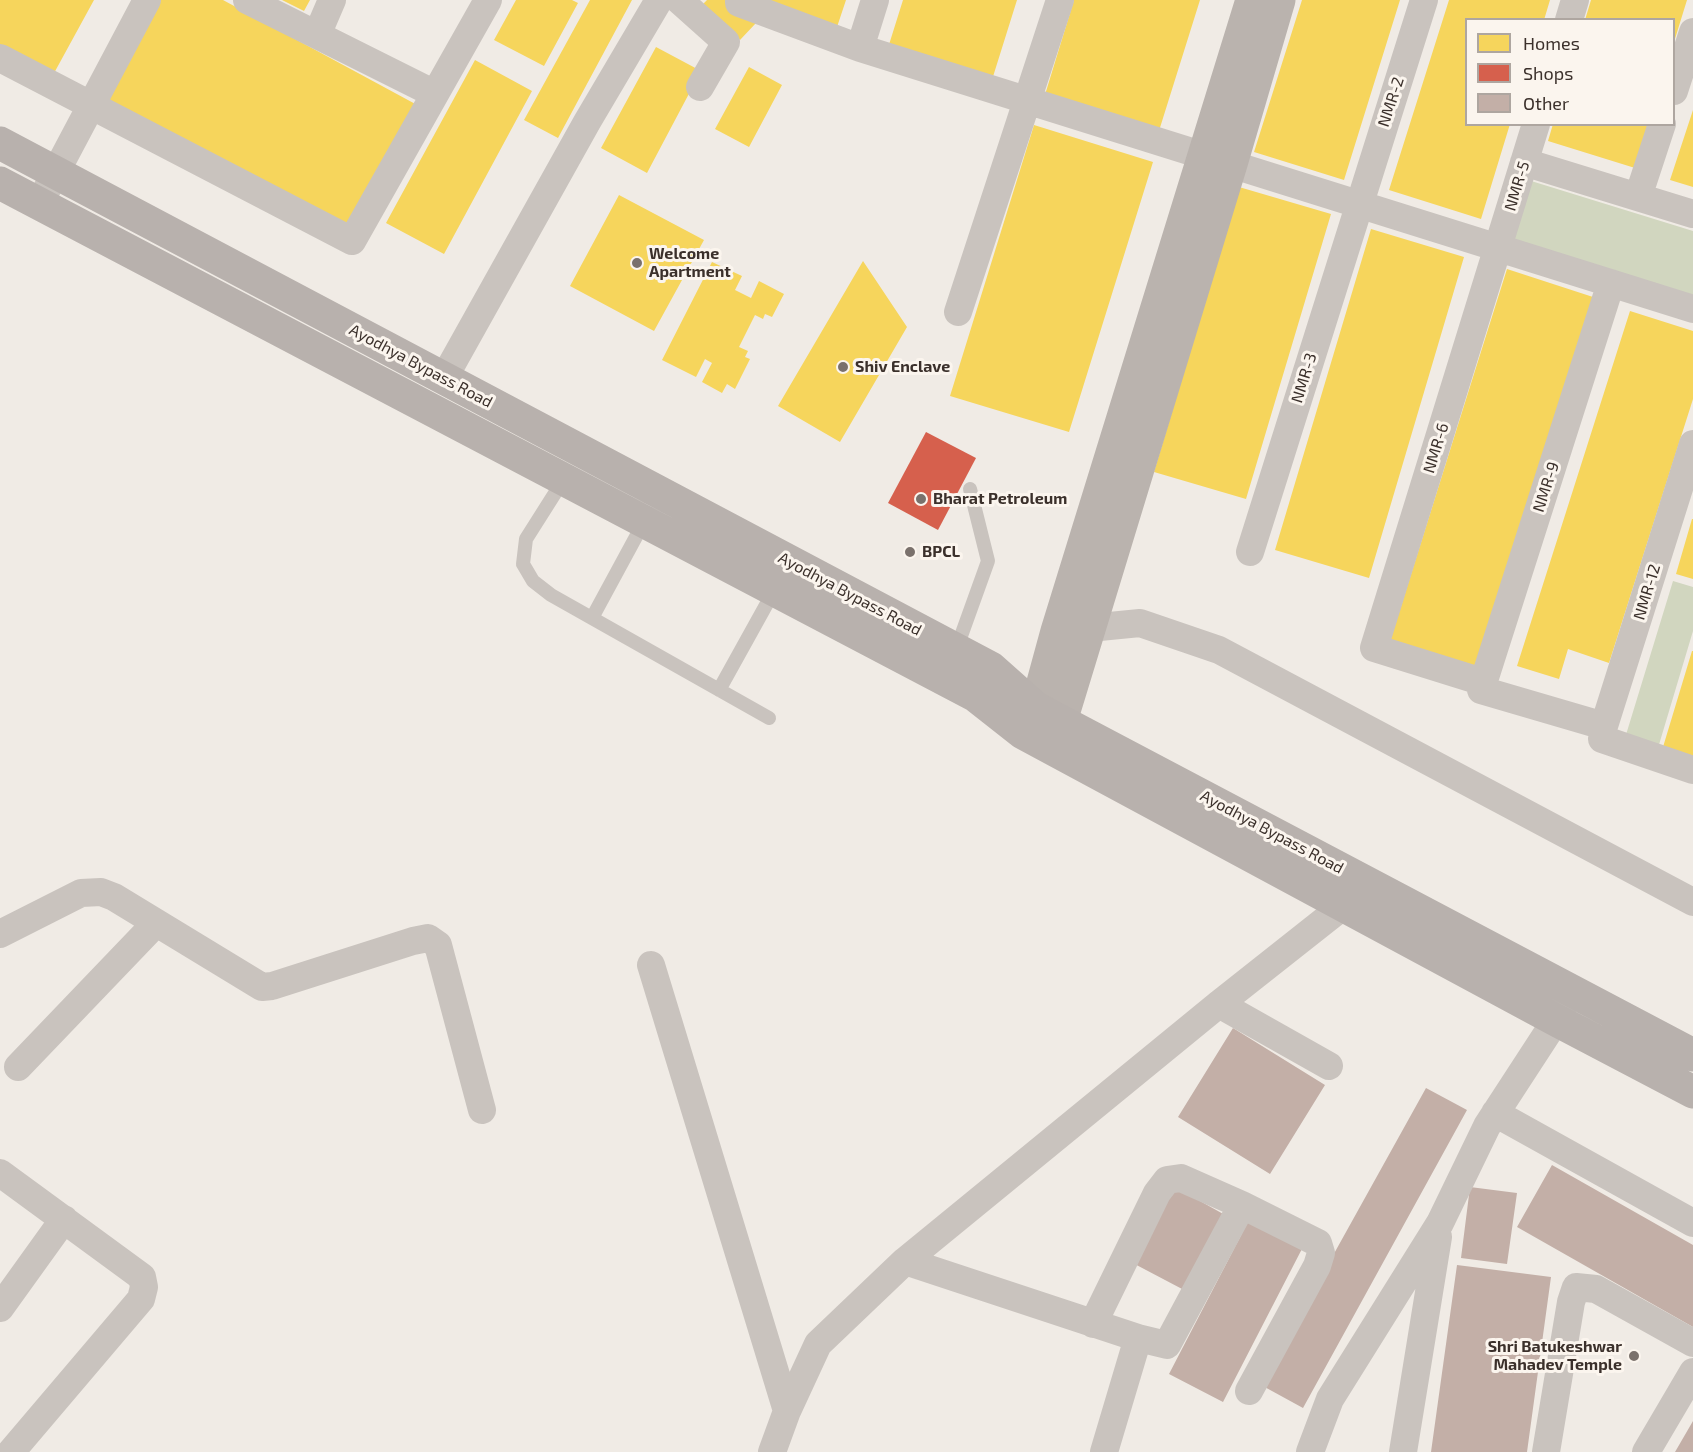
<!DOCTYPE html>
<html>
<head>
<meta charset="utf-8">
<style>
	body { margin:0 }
	#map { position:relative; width:1693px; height:1452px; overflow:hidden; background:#f0ebe5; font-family:"Exo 2",sans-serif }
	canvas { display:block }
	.legend { position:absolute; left:1465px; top:18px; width:210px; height:108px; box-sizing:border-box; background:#fbf5ee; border:2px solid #aea6a0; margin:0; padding:8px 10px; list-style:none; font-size:18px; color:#3b302b }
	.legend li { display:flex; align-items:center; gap:12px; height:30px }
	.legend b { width:30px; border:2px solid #aea6a0 }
</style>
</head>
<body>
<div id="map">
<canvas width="1693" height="1452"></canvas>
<ul class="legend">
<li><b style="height:16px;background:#f6d55c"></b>Homes</li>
<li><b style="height:16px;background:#d6604d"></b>Shops</li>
<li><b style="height:16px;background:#c3afa7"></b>Other</li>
</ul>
</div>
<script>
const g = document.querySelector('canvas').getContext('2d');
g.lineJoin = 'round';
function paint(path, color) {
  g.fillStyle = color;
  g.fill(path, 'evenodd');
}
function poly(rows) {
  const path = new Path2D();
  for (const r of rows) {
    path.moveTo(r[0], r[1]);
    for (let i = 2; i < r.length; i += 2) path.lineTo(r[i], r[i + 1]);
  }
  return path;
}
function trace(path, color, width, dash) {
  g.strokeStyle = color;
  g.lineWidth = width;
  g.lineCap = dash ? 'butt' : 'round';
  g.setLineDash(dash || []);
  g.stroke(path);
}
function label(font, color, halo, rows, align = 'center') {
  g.font = font + ' "Exo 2",sans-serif';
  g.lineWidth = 6;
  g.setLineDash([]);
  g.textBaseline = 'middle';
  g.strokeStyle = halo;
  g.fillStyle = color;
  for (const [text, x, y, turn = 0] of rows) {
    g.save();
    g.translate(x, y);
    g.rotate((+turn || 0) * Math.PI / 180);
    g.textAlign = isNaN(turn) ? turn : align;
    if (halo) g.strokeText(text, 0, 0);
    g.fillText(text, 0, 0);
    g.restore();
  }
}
const green = poly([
	[1528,180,1693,231,1693,295,1510,238],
	[1673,581,1693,587,1693,631,1658,748,1625,738]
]);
const homes = poly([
	[0,0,94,0,53,75,0,46],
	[161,0,223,0,419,106,350,232,107,101],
	[282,0,310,0,304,11],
	[516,0,572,0,578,3,544,66,494,40],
	[590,0,632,0,558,138,524,120],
	[707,0,731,0,756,23,740,40,702,5],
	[754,0,846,0,836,30],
	[903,0,1017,0,991,83,887,51],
	[1074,0,1200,0,1158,134,1044,98],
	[1302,0,1400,0,1344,180,1254,152],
	[1449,0,1550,0,1544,20,1466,20,1466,124,1510,124,1481,219,1389,190],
	[1591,0,1687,0,1674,42,1674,20,1585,20],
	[656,47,701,71,647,173,601,148],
	[475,60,532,91,444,254,386,223],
	[749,67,782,85,749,147,715,129],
	[1693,110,1693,187,1670,180],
	[1553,124,1648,124,1635,168,1548,141],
	[1034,125,1153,162,1069,432,950,396],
	[1239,187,1331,214,1246,499,1154,472],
	[619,195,704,240,654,331,570,286],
	[1371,229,1464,257,1369,578,1275,550],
	[863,261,907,327,840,442,778,406],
	[712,262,742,276,735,290,751,298,759,281,784,294,772,317,765,314,763,319,755,315,739,347,748,351,745,357,750,359,735,389,727,384,722,393,702,382,712,363,705,359,696,377,662,360],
	[1507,269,1593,297,1476,668,1390,641],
	[1630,311,1693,331,1693,399,1609,663,1568,649,1559,679,1517,666],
	[1692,519,1693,519,1693,579,1676,574],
	[1692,651,1693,651,1693,757,1663,747]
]);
const shops = poly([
	[926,432,976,458,938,530,888,503]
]);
const building = poly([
	[1233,1028,1325,1085,1270,1174,1178,1117],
	[1426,1088,1467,1110,1303,1408,1261,1385],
	[1552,1165,1693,1245,1693,1327,1517,1227],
	[1168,1183,1225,1215,1184,1290,1127,1260],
	[1470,1187,1517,1193,1507,1264,1461,1258],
	[1251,1216,1305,1243,1223,1402,1169,1374],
	[1457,1265,1551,1277,1527,1452,1431,1452],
	[1693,1421,1693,1452,1675,1452]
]);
const lane = poly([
	[564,479,526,539,523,564,533,581,551,595,769,718],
	[592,618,644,522],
	[956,650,988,561,970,489],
	[719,690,775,589]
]);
const street = poly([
	[247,0,435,94],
	[679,0,726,42,700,87],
	[739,0,739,3,860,48,1693,309],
	[1569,20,1575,0],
	[317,35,332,0],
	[860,48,875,0],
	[0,58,352,241,488,0],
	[1674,91,1693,32],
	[1524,162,1693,214],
	[1638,197,1662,124],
	[39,204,147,0],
	[958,312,1060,0],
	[444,378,587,122,659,0],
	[1693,444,1604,726,1602,739,1693,770],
	[1250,552,1424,0],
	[1069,630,1140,623,1219,650,1693,902],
	[1483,682,1374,648,1536,124],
	[1604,726,1481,690,1611,283],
	[0,934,81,893,101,892,114,897,262,987,272,986,413,941,428,938,438,945,482,1110],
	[651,965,787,1411],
	[1219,1004,1329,1066],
	[18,1067,156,923],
	[1495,1113,1693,1223],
	[0,1173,142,1277,144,1287,141,1299,11,1452],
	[905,1261,1138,1338,1104,1452],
	[0,1308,64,1219],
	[1093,1324,1157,1193,1167,1180,1181,1178,1242,1205,1318,1243,1321,1253,1317,1266,1249,1391],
	[1138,1338,1167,1345,1242,1205],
	[772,1452,787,1411,818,1344,905,1261,1219,1004,1343,906,1358,891],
	[1310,1452,1330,1399,1440,1223,1487,1126,1556,1020,1566,1000],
	[1403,1452,1438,1237],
	[1546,1452,1571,1302,1576,1287,1596,1289,1693,1343],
	[1646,1452,1693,1372]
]);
const secondary = poly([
	[1024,732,1036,708,1057,631,1252,0],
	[1050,746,1061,721,1231,164,1279,0]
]);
const primary = poly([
	[0,143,991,668,1036,708,1693,1055],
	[0,183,976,696,1023,733,1556,1020,1693,1092]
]);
const markers = [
	[637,263,6,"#7a716c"],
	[843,367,6,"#7a716c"],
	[921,499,6,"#7a716c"],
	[910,552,6,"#7a716c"],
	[1634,1356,6,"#7a716c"]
];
const streetNames = [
	["NMR-2",1391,102,-72],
	["NMR-5",1517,186,-73],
	["Ayodhya Bypass Road",421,366,28],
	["NMR-3",1304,378,-73],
	["NMR-6",1436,448,-73],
	["NMR-9",1546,487,-72],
	["NMR-12",1647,592,-73],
	["Ayodhya Bypass Road",850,594,28],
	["Ayodhya Bypass Road",1272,832,28]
];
const poiNames = [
	["Welcome",649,254],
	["Apartment",649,272],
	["Shiv Enclave",855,367],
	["Bharat Petroleum",933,499],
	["BPCL",922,552],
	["Shri Batukeshwar",1622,1347,"right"],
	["Mahadev Temple",1622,1365,"right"]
];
paint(green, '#d1d6bf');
paint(homes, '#f6d55c');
paint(shops, '#d6604d');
paint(building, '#c3afa7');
trace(lane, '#c9c3be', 14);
trace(street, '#c9c3be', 28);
trace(secondary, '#bab3ae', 33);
trace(primary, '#b8b1ad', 33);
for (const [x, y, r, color] of markers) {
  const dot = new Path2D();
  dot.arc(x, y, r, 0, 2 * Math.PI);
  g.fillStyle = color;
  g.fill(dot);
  trace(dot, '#fbf5ee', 2);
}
label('16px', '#3b302b', '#fbf5ee', streetNames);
label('bold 16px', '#3b302b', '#fbf5ee', poiNames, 'left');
</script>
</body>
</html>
